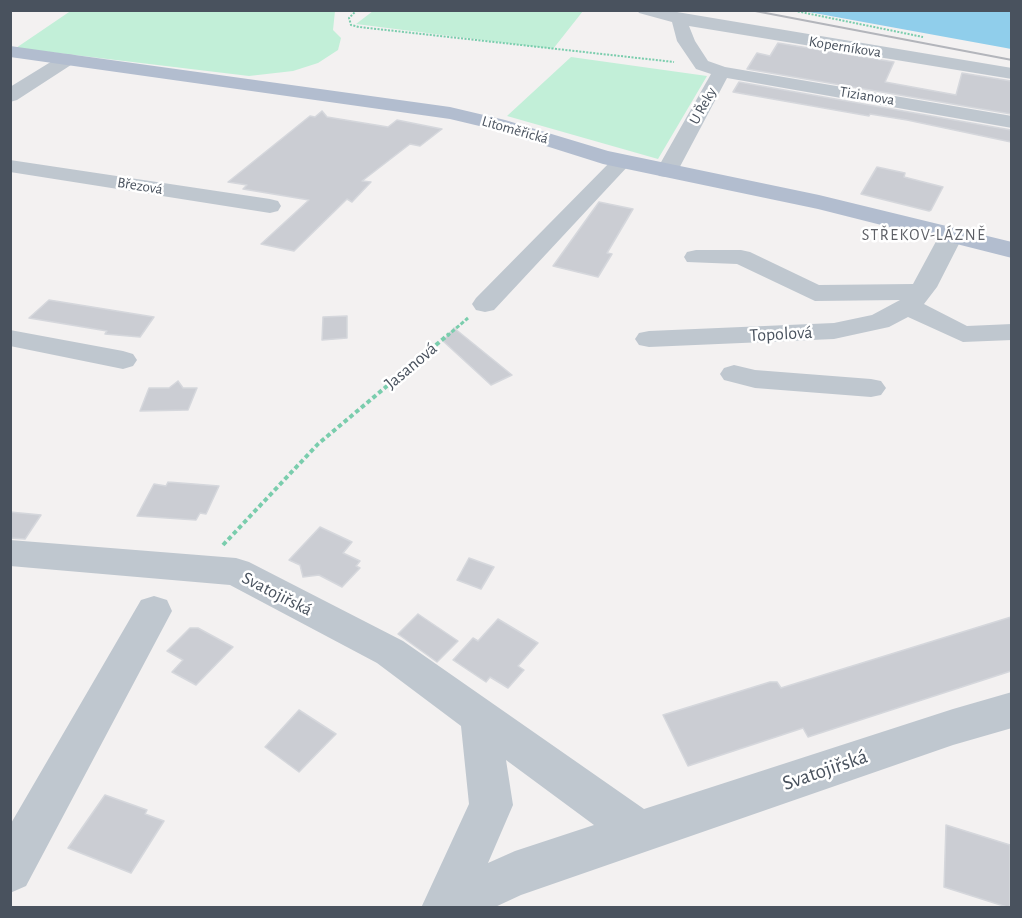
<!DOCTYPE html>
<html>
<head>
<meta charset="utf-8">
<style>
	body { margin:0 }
	#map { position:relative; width:1022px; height:918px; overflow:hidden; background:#f3f1f1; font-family:"Alegreya Sans",sans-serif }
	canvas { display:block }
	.frame { position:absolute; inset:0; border:12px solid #49525e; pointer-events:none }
</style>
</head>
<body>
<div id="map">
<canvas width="1022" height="918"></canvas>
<div class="frame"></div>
</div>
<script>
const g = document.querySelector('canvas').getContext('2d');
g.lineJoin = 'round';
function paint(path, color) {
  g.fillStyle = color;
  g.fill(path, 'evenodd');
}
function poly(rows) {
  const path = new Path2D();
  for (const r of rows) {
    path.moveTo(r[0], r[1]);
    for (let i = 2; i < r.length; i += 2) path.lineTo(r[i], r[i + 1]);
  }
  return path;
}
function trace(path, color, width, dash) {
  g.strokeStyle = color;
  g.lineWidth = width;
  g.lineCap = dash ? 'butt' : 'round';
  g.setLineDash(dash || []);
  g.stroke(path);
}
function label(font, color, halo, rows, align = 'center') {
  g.font = font + ' "Alegreya Sans",sans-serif';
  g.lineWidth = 5;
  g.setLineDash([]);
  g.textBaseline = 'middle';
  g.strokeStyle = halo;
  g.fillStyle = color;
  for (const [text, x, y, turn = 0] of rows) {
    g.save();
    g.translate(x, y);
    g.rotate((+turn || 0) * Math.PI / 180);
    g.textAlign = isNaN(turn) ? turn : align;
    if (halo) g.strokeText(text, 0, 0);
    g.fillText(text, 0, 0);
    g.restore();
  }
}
const green = poly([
	[72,10,335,11,333,30,341,38,338,50,318,63,293,71,249,76,16,48],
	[373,11,373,10,583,11,553,49,356,24],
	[571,57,707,76,658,159,507,116]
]);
const water = poly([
	[803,11,1011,11,1011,49,1006,48]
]);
const building = poly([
	[778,43,894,62,885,82,956,95,962,73,1011,81,1011,114,747,69,757,53,770,56,778,43],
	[739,82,1011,130,1011,142,907,120,870,114,869,116,733,92,739,82],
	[322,111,327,117,388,127,397,120,442,129,420,146,410,144,362,181,371,182,352,202,347,199,294,251,261,244,309,200,243,189,247,185,228,182,310,116,315,117,322,111],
	[877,167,905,173,904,177,943,187,931,210,929,211,861,194,877,167],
	[599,202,633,209,607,253,612,254,598,277,553,266,599,202],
	[49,300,154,317,140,337,105,334,107,331,29,318,49,300],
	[347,316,347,338,322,340,323,317,347,316],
	[454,328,512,375,491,385,443,341,454,328],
	[178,381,183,388,197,388,188,410,140,411,149,388,169,388,178,381],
	[168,482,219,486,206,514,200,513,196,520,137,516,154,484,166,486,168,482],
	[10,512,41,515,25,539,10,538,10,512],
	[320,527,352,542,343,553,360,561,356,566,360,568,342,587,319,575,303,577,300,565,289,560,320,527],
	[469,558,494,567,481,589,457,580,469,558],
	[418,614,458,641,437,662,398,634,418,614],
	[1011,617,1011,671,808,737,803,728,688,766,663,715,770,682,777,682,781,688,1011,617],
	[498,619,538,643,518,666,524,670,508,688,490,677,486,682,453,660,473,638,478,641,498,619],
	[190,628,198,628,233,647,196,685,172,672,183,660,167,651,190,628],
	[299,710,336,734,299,772,265,747,299,710],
	[105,795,147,810,145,814,164,821,131,873,68,848,105,795],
	[946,825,1010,845,1010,908,944,887,946,825]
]);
const pathFar2 = poly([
	[357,10,349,18,351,25,359,27,674,62],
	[791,10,923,37]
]);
const pathFar1 = poly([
	[447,336,468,318]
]);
const path = poly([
	[223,545,318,444,449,334]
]);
const minor = poly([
	[637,10,665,10,1012,68,1012,79,689,26,695,41,708,61,725,67,1012,116,1012,128,727,78,675,176,667,177,659,176,656,171,711,74,696,69,677,41,672,22,639,13,637,10],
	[68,54,74,55,77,59,74,63,17,100,10,102,10,87,62,55,68,54],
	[622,155,629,157,633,161,629,165,494,310,485,312,476,310,472,304,476,298,615,157,622,155],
	[10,160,270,199,278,201,281,206,278,211,270,213,10,172,10,160],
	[952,227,960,229,964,234,937,287,924,304,967,326,1012,324,1012,340,963,342,908,317,889,327,834,339,649,347,639,345,635,339,639,333,649,331,834,323,872,315,900,300,815,301,737,264,687,262,684,257,687,252,696,250,741,250,750,252,819,285,913,284,940,234,944,229,952,227],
	[10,330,123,351,133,354,137,360,133,366,123,369,10,346,10,330],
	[734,365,755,370,871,379,881,381,886,388,881,395,871,397,755,388,724,380,720,374,724,368,734,365],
	[10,540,236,558,249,562,403,641,644,809,953,709,1012,692,1012,728,953,745,521,895,493,908,421,908,469,804,461,726,377,663,230,585,10,566,10,540],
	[506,760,594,825,515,851,488,863,513,805,506,760],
	[154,596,167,600,172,611,26,886,10,893,10,825,141,600,154,596]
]);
const major = poly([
	[10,46,450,107,505,120,608,151,819,195,1012,242,1012,258,818,209,603,164,492,129,450,119,10,57,10,46]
]);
const rail = poly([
	[750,10,1012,60]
]);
const farStreetnames = [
	["Koperníkova",845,47,9],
	["Tizianova",867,96,9],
	["U Řeky",703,106,-61],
	["Litoměřická",515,130,16],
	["Březová",140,186,9]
];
const farNeighbourhoodnames = [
	["STŘEKOV-LÁZNĚ",924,235]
];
const streetNames = [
	["Topolová",781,334,-3],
	["Jasanová",411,366,-40],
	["Svatojiřská",277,594,27]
];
const nearStreetnames = [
	["Svatojiřská",825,770,-19]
];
paint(green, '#c2efd8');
paint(water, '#90ceeb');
paint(building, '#cbcdd3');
trace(building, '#d5d7dc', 1.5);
trace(pathFar2, '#7acdad', 2, [2, 1.5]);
trace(pathFar1, '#7acdad', 3, [4, 2]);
trace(path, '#7acdad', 4, [4.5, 3]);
paint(minor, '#bfc7cf');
paint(major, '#b2bdcf');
trace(rail, '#b3b5bb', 2);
label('15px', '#49525e', '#fff', farStreetnames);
g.letterSpacing = '1.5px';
label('16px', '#5e6066', '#fff', farNeighbourhoodnames);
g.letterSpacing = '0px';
label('18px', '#49525e', '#fff', streetNames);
label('21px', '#49525e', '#fff', nearStreetnames);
</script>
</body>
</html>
